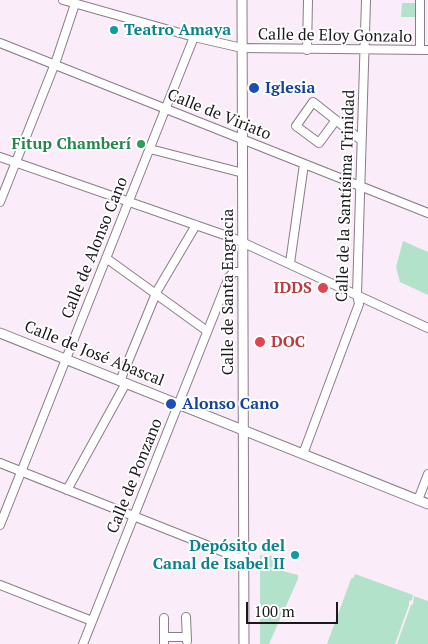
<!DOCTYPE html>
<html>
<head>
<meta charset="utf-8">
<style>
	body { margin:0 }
	#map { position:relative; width:428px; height:644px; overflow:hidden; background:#faecf9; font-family:"PT Serif",serif }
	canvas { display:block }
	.scale { position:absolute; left:246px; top:602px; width:92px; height:22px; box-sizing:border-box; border:2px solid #1d181d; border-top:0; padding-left:6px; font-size:15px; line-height:18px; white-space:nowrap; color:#1d181d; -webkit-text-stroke:4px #fff; paint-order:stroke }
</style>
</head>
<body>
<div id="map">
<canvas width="428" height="644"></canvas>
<div class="scale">100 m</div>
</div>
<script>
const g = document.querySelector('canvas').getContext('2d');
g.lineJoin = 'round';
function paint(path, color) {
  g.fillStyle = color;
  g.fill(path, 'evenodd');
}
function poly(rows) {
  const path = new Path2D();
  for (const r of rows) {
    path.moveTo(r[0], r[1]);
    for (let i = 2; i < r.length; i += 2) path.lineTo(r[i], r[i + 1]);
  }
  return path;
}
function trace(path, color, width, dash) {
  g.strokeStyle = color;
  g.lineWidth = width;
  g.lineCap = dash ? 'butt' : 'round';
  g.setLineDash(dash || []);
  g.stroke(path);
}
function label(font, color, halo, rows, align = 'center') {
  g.font = font + ' "PT Serif",serif';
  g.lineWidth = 4;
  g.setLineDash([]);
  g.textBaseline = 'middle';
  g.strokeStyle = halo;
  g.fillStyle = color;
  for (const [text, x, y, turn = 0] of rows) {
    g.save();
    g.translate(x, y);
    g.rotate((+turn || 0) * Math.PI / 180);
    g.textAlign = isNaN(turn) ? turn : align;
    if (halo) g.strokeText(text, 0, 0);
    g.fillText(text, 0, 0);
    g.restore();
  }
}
const green = poly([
	[402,3,416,3,416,17,401,17],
	[403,241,428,252,428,295,400,282,396,267],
	[260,555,273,556,276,564,282,571,298,575,298,579,269,644,260,644],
	[355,574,413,595,412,600,409,601,409,605,395,644,327,644,351,579,354,577],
	[414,596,428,601,428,644,397,644,411,605,413,604]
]);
const minor = poly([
	[63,0,194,37,242,48,428,50],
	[0,43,428,213],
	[307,50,308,0],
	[420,50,420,0],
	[336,120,319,143,296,126,313,102,361,140],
	[150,149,243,173],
	[0,157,233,238,428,328],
	[0,202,56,61,75,4],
	[106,258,207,331],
	[290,263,304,164],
	[120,381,157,291,196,225],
	[303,454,359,304,357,294,366,0],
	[0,463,244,560],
	[67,490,126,383],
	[418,500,428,474],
	[0,525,194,37],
	[0,585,92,621],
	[186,617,187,641],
	[164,618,164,644],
	[164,637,187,637],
	[83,644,229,277,234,272,243,272]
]);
const major = poly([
	[242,0,244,644],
	[0,333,428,504]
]);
const markers = [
	[114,30,5,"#0f9aa8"],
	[254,88,6,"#1a4fb4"],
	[141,144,5,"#2e9e5b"],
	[323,288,6,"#e0444e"],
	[260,342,6,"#e0444e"],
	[171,404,6,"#1a4fb4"],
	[295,555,5,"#0f9aa8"]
];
const cultureNames = [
	["Teatro Amaya",124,30],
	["Depósito del",285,546,"right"],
	["Canal de Isabel II",285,564,"right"]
];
const streetNames = [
	["Calle de Eloy Gonzalo",335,36,1],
	["Calle de Viriato",219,115,22],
	["Calle de la Santísima Trinidad",346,196,-88],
	["Calle de Alonso Cano",95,248,-68],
	["Calle de Santa Engracia",228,292,-90],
	["Calle de José Abascal",94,354,22],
	["Calle de Ponzano",135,476,-68]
];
const transitNames = [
	["Iglesia",265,88],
	["Alonso Cano",182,404]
];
const leisureNames = [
	["Fitup Chamberí",131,144]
];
const healthNames = [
	["IDDS",312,288],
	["DOC",271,342,"left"]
];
paint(green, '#b3e2ca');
trace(minor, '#897d89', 10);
trace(major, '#897d89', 11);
trace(minor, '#fff', 8);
trace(major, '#fff', 9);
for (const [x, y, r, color] of markers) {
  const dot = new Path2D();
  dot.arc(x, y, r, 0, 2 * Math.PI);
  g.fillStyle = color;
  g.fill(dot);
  trace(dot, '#fff', 2);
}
label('bold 16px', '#0d838f', '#fff', cultureNames, 'left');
label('16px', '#1d181d', '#fff', streetNames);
label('bold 16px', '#164399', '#fff', transitNames, 'left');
label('bold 16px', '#27864d', '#fff', leisureNames, 'right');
label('bold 16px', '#be3a42', '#fff', healthNames, 'right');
</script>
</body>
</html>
